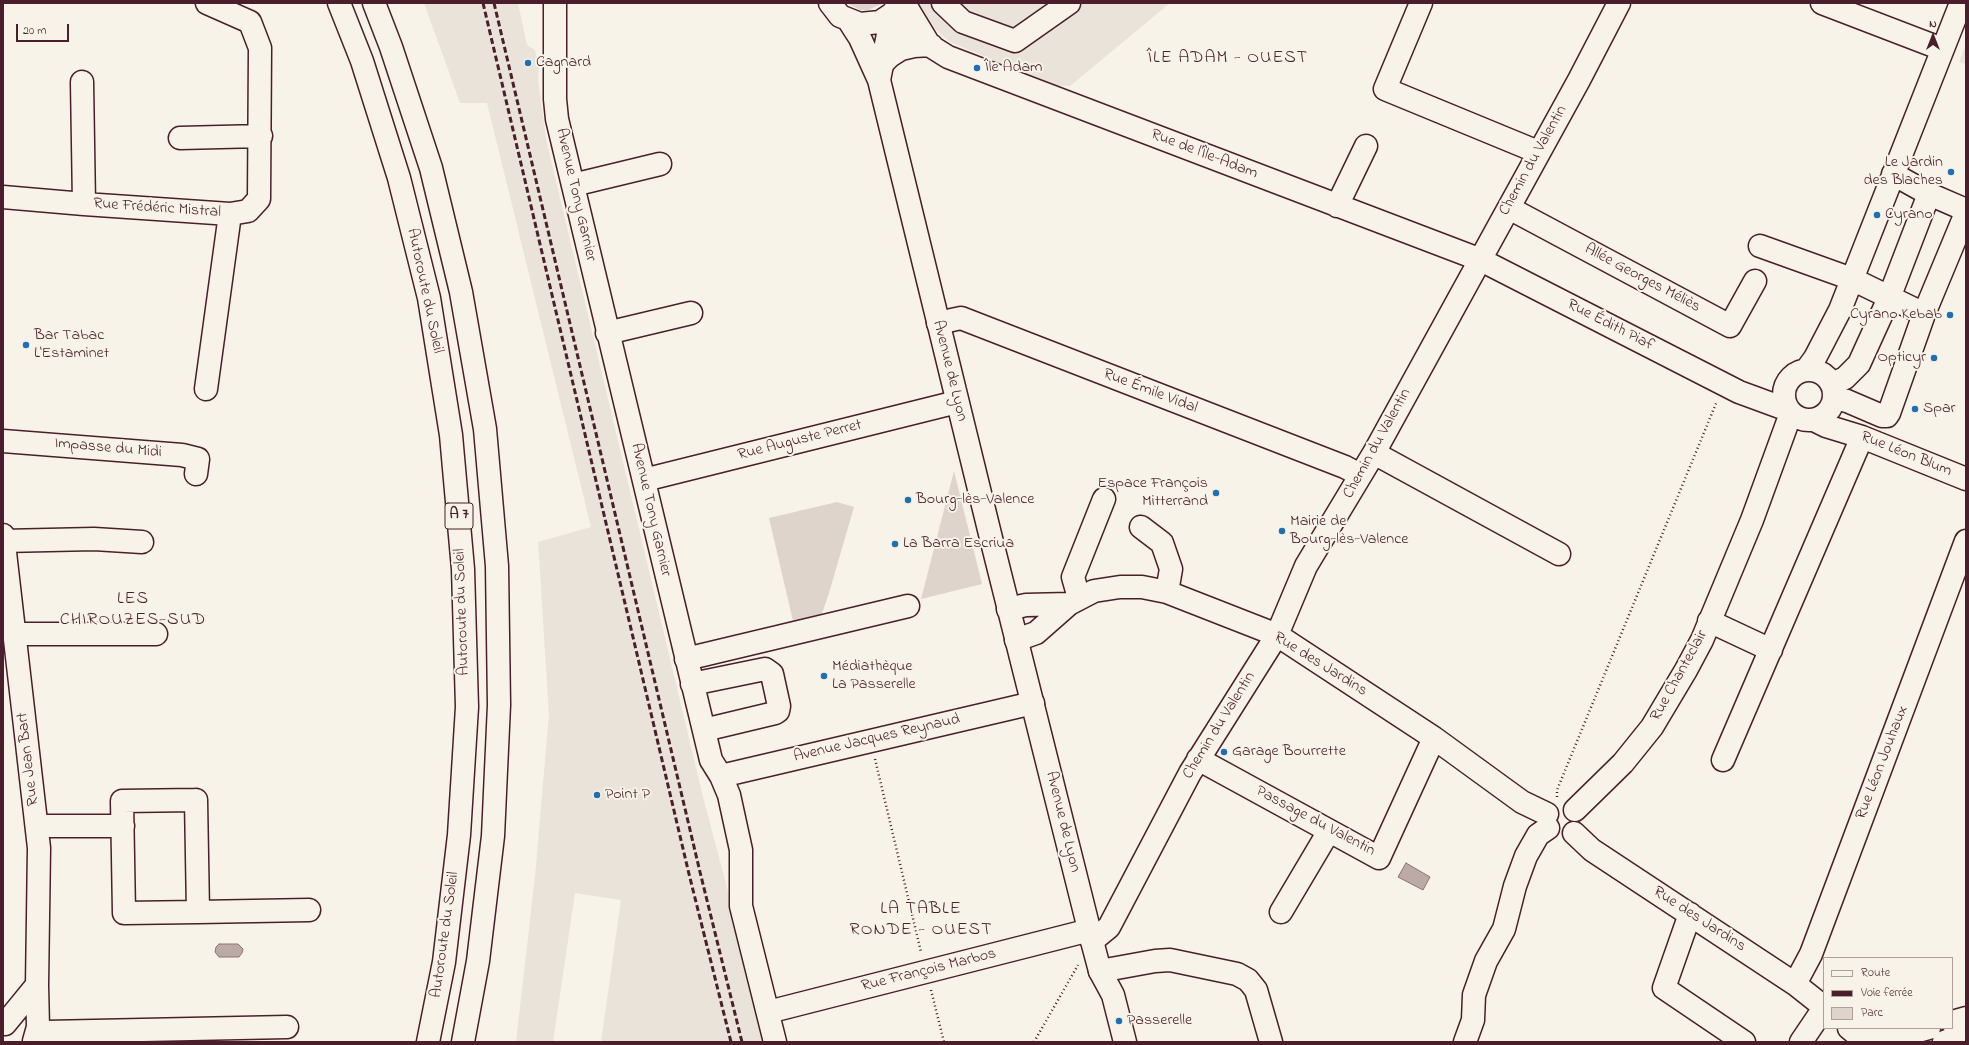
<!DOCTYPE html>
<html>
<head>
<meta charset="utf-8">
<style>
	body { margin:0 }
	#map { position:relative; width:1969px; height:1045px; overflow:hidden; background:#f7f3e8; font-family:"Indie Flower",sans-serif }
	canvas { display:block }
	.frame { position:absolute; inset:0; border:4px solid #4a1f2b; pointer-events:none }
	.legend { position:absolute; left:1823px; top:957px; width:130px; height:72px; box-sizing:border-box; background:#f7f3e8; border:1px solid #b29e9c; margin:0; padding:5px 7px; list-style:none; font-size:12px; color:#4a1f2b }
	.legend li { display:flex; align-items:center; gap:8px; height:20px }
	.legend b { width:20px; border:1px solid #b29e9c }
	.north { position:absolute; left:1913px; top:16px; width:40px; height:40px; -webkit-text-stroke:3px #f7f3e8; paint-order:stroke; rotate:0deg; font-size:11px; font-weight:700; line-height:16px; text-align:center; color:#4a1f2b }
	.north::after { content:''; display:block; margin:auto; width:14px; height:18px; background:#4a1f2b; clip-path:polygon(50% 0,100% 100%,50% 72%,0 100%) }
	.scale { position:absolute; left:16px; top:24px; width:53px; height:18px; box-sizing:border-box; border:2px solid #4a1f2b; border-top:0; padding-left:5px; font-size:12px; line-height:14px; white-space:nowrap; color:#4a1f2b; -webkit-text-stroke:3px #f7f3e8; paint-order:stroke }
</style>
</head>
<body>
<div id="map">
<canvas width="1969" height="1045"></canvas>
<div class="frame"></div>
<ul class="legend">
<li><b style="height:5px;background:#f7f3e8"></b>Route</li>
<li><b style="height:5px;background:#4a1f2b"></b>Voie ferrée</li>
<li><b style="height:11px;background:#ded4cc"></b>Parc</li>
</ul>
<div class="north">N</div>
<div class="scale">20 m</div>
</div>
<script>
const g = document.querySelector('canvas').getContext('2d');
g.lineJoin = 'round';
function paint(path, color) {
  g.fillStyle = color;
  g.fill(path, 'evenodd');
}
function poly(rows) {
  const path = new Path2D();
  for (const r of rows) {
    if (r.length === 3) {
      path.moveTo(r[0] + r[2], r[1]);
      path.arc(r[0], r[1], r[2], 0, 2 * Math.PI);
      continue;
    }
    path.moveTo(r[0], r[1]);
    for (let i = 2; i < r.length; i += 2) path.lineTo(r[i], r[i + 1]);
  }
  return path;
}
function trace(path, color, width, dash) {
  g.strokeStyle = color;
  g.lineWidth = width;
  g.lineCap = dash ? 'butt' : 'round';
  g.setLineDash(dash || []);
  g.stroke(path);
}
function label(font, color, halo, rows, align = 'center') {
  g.font = font + ' "Indie Flower",sans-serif';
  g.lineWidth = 4;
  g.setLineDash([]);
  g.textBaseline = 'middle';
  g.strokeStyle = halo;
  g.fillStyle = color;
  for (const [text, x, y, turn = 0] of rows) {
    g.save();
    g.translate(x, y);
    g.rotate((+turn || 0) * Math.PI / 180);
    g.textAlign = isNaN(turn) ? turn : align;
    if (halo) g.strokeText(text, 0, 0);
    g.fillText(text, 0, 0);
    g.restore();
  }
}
const built = poly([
	[424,3,518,3,527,45,535,50,539,69,538,79,546,139,703,797,768,1042,601,1042,621,900,575,893,553,1042,516,1042,535,876,549,714,538,542,591,527,487,103,460,103],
	[918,3,1170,3,1070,86,1055,86,950,42,929,24,922,16],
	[1966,44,1966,64,1959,62]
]);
const green = poly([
	[847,3,884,3,868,10,860,10],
	[954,471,982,584,921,599],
	[837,502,854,507,829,593,817,628,796,634,769,518]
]);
const water = poly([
	[1406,863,1430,877,1423,890,1398,877,1406,863],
	[219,944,238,944,243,949,242,953,239,957,219,957,215,952,216,947,219,944]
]);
const path = poly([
	[875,759,921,952],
	[1557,797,1557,790,1717,401],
	[931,990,944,1042],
	[1034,1042,1078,965]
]);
const minor = poly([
	[555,3,555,99,557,119,711,760,721,776,729,795,741,850,741,906,775,1042],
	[904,3,927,41],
	[943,3,963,22,1015,41,1069,3],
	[1421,3,1385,89,1538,152],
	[1822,3,1942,49],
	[880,22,897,25,948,57,1481,260,1739,392,1788,410],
	[881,65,890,56,901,49,914,46,931,45],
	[82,82,84,204],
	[180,138,261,136],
	[1893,174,1929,194,1966,210],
	[573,185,660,164],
	[3,197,84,204,230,214,248,211,259,199,260,48,250,22,207,3],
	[1337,206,1366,146],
	[1509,208,1730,326,1755,281],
	[1760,246,1852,279,1924,314],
	[938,323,961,318,1345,467,1360,475],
	[607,333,691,313],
	[1807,369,1815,358,1840,310,1961,3],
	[1809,395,25],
	[1832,384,1845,378,1859,364,1889,298,1929,194],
	[206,389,230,214],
	[1834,398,1847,401,1882,416,1887,416,1889,413,1924,314,1966,213],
	[1814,420,1826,426,1862,437,1966,479],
	[3,441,182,455,198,459,196,474],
	[1374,453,1559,554],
	[644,480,957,402],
	[1141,527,1162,543,1171,569,1167,592],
	[3,535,39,848,37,985,38,1027,34,1041],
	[3,541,94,539,142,542],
	[1079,598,1073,577,1104,499],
	[1008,609,1026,605,1069,604],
	[1709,621,1771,650],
	[14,634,156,634],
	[1016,640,1036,633,1069,604,1094,591,1120,587,1142,587,1167,592,1277,635,1434,738,1522,802,1547,814],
	[686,659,908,606],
	[692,684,765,669,772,674,779,706,778,711,775,713,704,730],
	[1198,759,1379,858,1434,738],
	[1723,760,1862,437],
	[721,776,1033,703],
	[196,800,198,912,124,913,122,801,196,800],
	[1575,810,1623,763,1652,727,1686,670,1702,640,1752,520,1791,413],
	[37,826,123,826],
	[1574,833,1592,850,1795,984,1824,1007],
	[198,912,309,910],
	[1281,912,1329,831],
	[1690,914,1664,988,1744,1042],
	[1092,941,1109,927,1190,773,1277,635,1306,566,1374,453,1579,80,1619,3],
	[1100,971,1155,961,1170,960,1237,974,1248,980,1256,990,1271,1042],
	[1795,984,1811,954,1966,541],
	[768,1012,1090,930],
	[5,1024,37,985],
	[1849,1028,1866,1042],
	[1872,1028,1880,1031,1904,1035],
	[34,1041,46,1032,287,1027],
	[1465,1042,1473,1020,1474,995,1486,961,1504,929,1515,886,1526,856,1538,835,1548,828],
	[1801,1042,1824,1008]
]);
const major = poly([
	[830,3,840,16,860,24,880,22,892,14,900,3],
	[849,21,860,38,879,80,990,534,1092,941,1100,971,1113,995,1125,1042],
	[879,80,892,14],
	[1952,1022,1966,1018],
	[1905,1042,1904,1035,1929,1028],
	[1944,1042,1966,1034]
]);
const highway = poly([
	[339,3,362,61,399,178,429,298,451,435,463,569,467,707,459,835,444,962,428,1042],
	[374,3,391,47,431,168,461,292,485,429,497,566,499,705,493,836,478,961,463,1042]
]);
const rail = poly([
	[483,3,689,874,731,1042],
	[494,3,700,872,742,1042]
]);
const markers = [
	[528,63,4,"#1f6fb2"],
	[977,68,4,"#1f6fb2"],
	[1951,172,4,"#1f6fb2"],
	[1877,215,4,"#1f6fb2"],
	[1950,315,4,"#1f6fb2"],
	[26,345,4,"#1f6fb2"],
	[1934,358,4,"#1f6fb2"],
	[1915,409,4,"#1f6fb2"],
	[1216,493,4,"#1f6fb2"],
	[908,500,4,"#1f6fb2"],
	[1282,531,4,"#1f6fb2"],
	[895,544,4,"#1f6fb2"],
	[824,676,4,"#1f6fb2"],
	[1224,752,4,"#1f6fb2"],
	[597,795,4,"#1f6fb2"],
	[1119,1021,4,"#1f6fb2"]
];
const shields = [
	[459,516,28]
];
const shieldNames = [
	["A 7",459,516]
];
const poiNames = [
	["Cagnard",536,63],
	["Île Adam",985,68],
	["Le Jardin",1943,163,"right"],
	["des Blaches",1943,181,"right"],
	["Cyrano",1885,215],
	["Cyrano Kebab",1942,315,"right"],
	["Bar Tabac",34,336],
	["L'Estaminet",34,354],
	["Opticyr",1926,358,"right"],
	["Spar",1923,409],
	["Espace François",1208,484,"right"],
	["Mitterrand",1208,502,"right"],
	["Bourg-lès-Valence",916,500],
	["Mairie de",1290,522],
	["Bourg-lès-Valence",1290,540],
	["La Barra Escriua",903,544],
	["Médiathèque",832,667],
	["La Passerelle",832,685],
	["Garage Bourrette",1232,752],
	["Point P",605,795],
	["Passerelle",1127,1021]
];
const streetNames = [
	["Rue de l'Île-Adam",1204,155,21],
	["Chemin du Valentin",1534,161,-61],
	["Avenue Tony Garnier",575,195,77],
	["Rue Frédéric Mistral",157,209,4],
	["Allée Georges Méliès",1642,279,28],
	["Autoroute du Soleil",424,291,78],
	["Rue Édith Piaf",1610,326,27],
	["Avenue de Lyon",949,371,76],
	["Rue Émile Vidal",1150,392,21],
	["Rue Auguste Perret",800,441,-14],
	["Chemin du Valentin",1378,444,-61],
	["Impasse du Midi",108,449,5],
	["Rue Léon Blum",1906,455,22],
	["Avenue Tony Garnier",650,510,77],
	["Autoroute du Soleil",463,612,-92],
	["Rue des Jardins",1320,665,32],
	["Rue Chanteclair",1680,676,-61],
	["Chemin du Valentin",1220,726,-58],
	["Avenue Jacques Reynaud",877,739,-13],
	["Rue Jean Bart",29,759,-97],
	["Rue Léon Jouhaux",1883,763,-69],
	["Avenue de Lyon",1062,822,76],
	["Passage du Valentin",1315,822,28],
	["Rue des Jardins",1699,920,33],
	["Autoroute du Soleil",446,935,-82],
	["Rue François Marbos",929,971,-14]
];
const quarterNames = [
	["ÎLE ADAM - OUEST",1228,59],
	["LES",133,600],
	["CHIROUZES-SUD",133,621],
	["LA TABLE",921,910],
	["RONDE - OUEST",921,931]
];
paint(built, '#eae3da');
paint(green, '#ded4cc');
paint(water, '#bcaaa7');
trace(water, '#8e7275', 1);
trace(minor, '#4a1f2b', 25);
trace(major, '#4a1f2b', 25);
trace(highway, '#4a1f2b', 25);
trace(path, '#4a1f2b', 2.5, [1, 3]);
trace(minor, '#f7f3e8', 22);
trace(major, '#f7f3e8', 22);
trace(highway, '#f7f3e8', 22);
trace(rail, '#4a1f2b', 3, [6, 3]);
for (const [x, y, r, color] of markers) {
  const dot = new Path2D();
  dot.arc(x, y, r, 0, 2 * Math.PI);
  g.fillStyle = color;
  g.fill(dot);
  trace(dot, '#f7f3e8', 1.5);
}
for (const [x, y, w] of shields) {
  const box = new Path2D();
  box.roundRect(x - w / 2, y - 13, w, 26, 3);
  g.fillStyle = '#f7f3e8';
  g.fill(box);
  trace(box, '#4a1f2b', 1);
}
label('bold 15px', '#4a1f2b', null, shieldNames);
label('16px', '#4a1f2b', '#f7f3e8', poiNames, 'left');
label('16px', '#4a1f2b', '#f7f3e8', streetNames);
g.letterSpacing = '1px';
label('18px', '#4a1f2b', '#f7f3e8', quarterNames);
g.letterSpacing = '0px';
</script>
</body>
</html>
